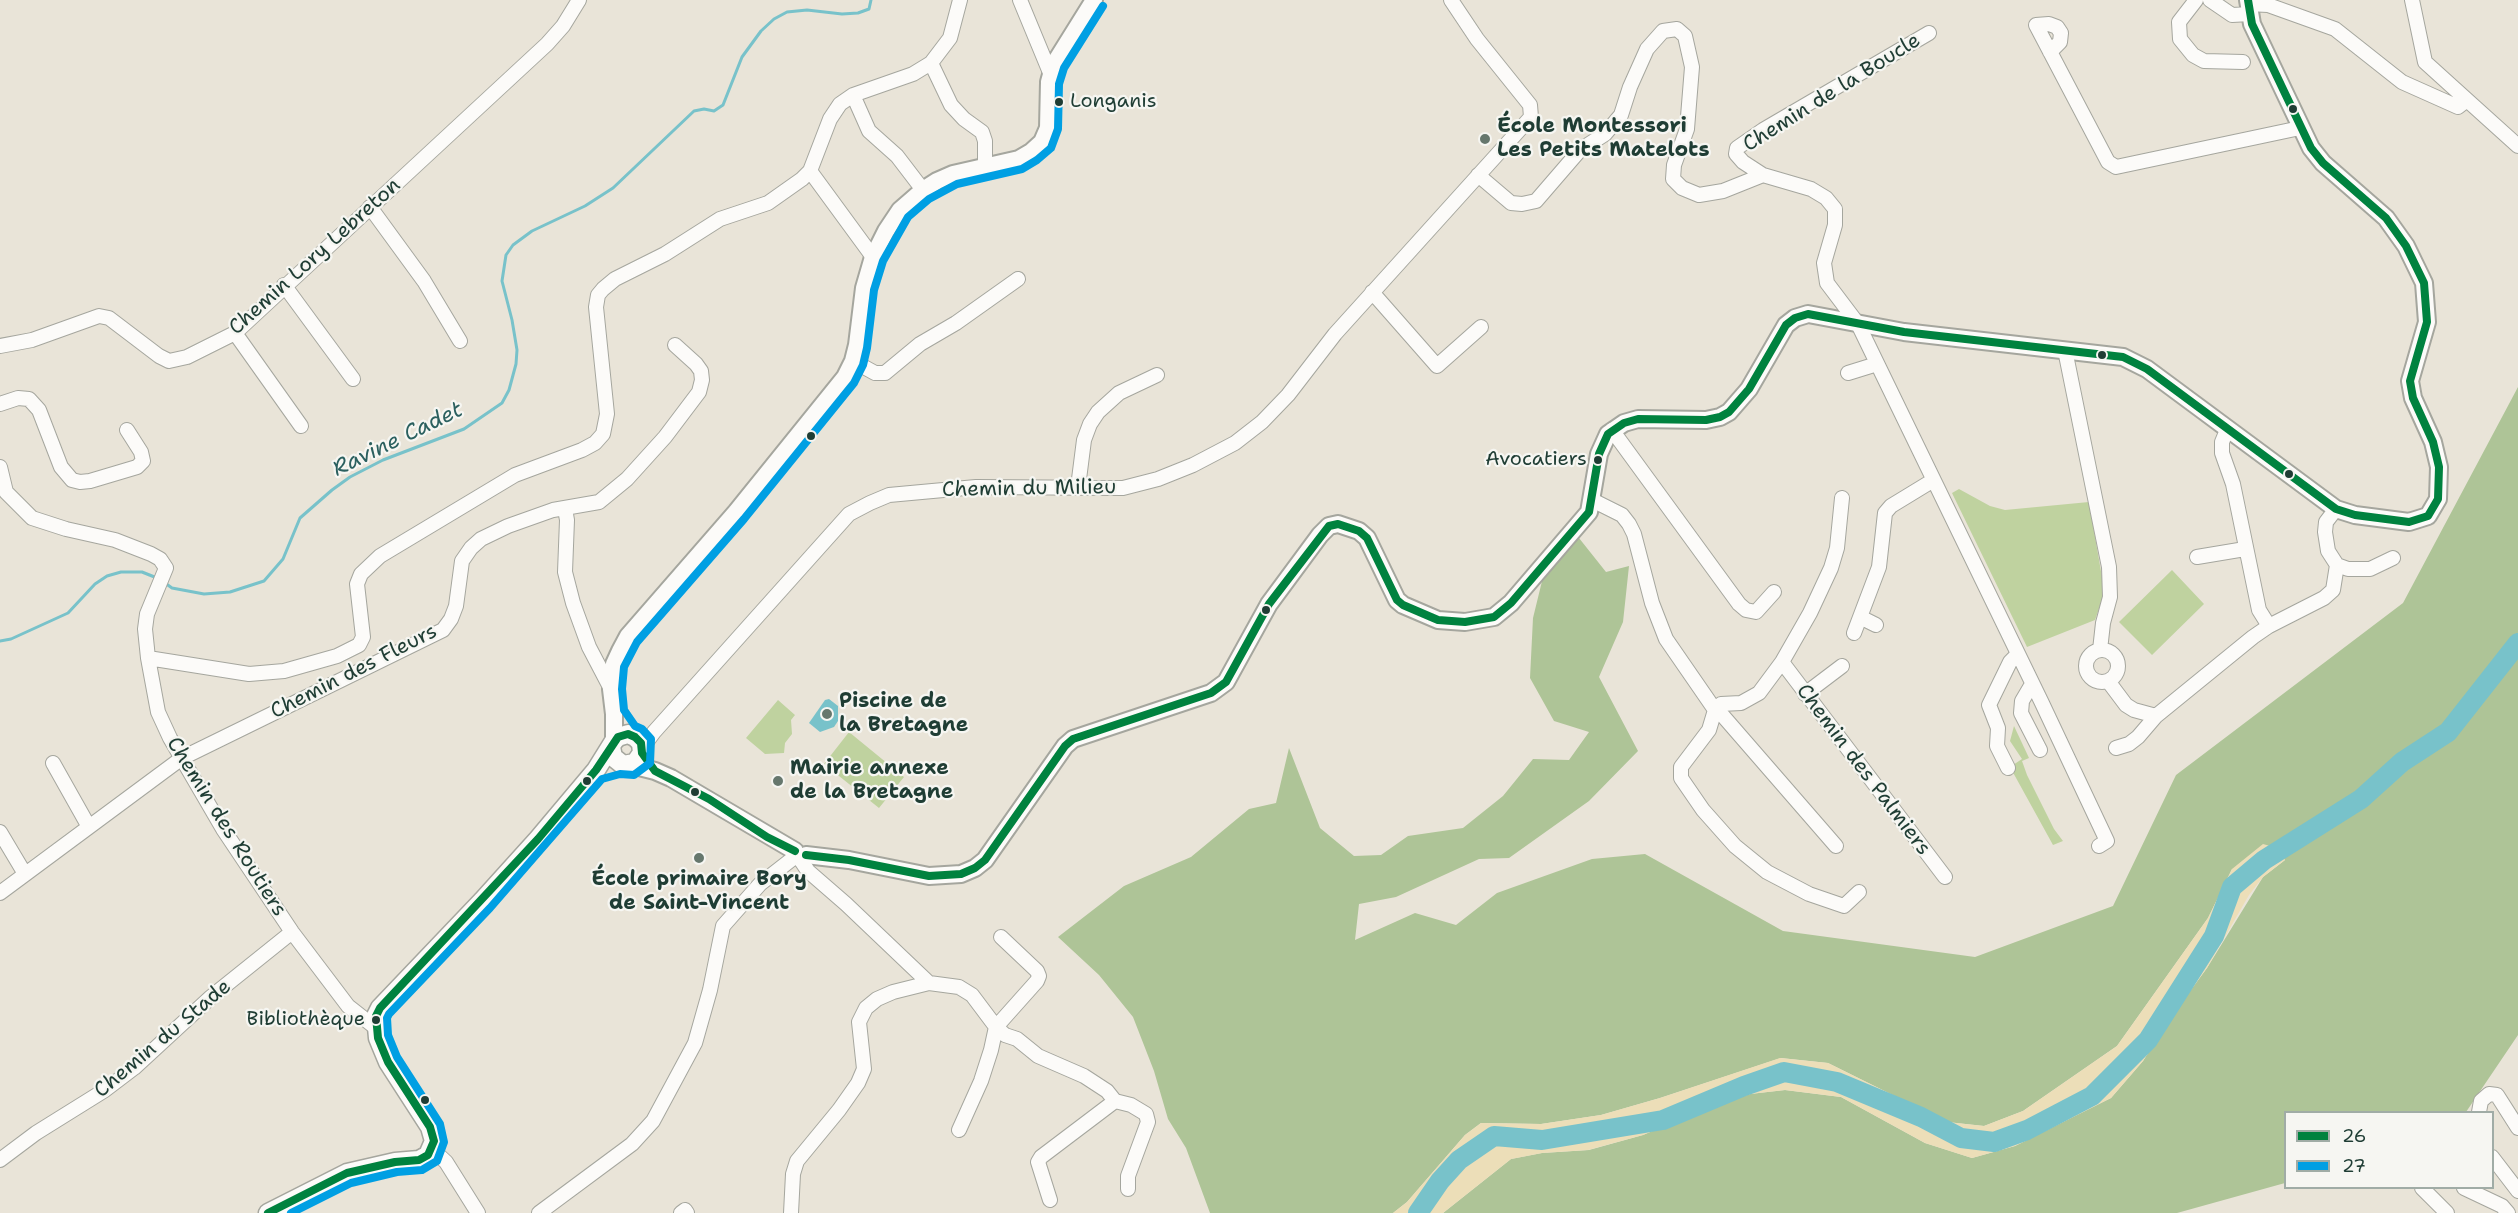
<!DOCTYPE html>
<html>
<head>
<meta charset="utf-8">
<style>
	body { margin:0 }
	#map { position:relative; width:2518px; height:1213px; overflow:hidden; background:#e9e4d8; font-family:"Shantell Sans",sans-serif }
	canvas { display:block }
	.legend { position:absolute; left:2284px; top:1111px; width:210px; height:78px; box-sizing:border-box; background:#f6f6f2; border:2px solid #a0aca6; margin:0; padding:8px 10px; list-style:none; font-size:18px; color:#1f3d34 }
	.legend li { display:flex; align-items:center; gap:12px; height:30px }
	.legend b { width:30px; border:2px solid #a0aca6 }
</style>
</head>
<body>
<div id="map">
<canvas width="2518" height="1213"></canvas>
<ul class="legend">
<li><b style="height:8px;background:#00823f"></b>26</li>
<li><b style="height:8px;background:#009fe3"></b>27</li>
</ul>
</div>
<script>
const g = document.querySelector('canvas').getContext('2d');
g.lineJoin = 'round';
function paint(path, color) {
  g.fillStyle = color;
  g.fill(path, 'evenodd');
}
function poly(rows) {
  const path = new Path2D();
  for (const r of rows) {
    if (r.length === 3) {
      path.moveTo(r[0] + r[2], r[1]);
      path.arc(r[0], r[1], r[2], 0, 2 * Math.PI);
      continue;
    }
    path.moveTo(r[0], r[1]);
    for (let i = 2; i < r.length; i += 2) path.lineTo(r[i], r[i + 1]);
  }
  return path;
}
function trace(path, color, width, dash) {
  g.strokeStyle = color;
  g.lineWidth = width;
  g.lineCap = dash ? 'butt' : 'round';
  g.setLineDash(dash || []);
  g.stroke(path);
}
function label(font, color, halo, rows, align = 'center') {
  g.font = font + ' "Shantell Sans",sans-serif';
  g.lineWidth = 4.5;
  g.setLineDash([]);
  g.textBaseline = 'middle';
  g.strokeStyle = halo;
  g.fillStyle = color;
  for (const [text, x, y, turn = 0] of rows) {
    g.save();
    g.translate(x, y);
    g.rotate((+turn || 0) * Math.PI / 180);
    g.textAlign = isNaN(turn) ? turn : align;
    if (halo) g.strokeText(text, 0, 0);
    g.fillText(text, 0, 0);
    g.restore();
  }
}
const green = poly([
	[1959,489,1990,506,2005,510,2089,502,2103,583,2102,600,2095,620,2027,647,1952,493],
	[2172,570,2204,604,2152,655,2119,622],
	[778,700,795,715,791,720,792,734,785,743,784,753,765,754,746,738],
	[2014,726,2029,758,2022,761,2027,775,2054,829,2063,841,2053,845,2010,767,2022,759,2010,741],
	[849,732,904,777,879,808,824,764]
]);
const forest = poly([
	[2518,387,2518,1035,2466,1112,2286,1112,2285,1183,2177,1213,1443,1213,1511,1159,1542,1153,1589,1150,1643,1135,1705,1108,1750,1094,1785,1090,1841,1097,1925,1143,1972,1158,2015,1146,2111,1098,2143,1061,2171,1017,2207,968,2263,877,2285,860,2232,869,2208,918,2117,1046,2023,1111,1984,1126,1947,1122,1828,1063,1781,1058,1660,1098,1601,1115,1541,1124,1481,1123,1465,1135,1407,1202,1393,1213,1210,1213,1186,1148,1168,1119,1154,1071,1133,1017,1099,975,1058,937,1124,886,1191,857,1249,809,1276,803,1289,748,1320,828,1354,856,1381,855,1408,836,1463,828,1503,796,1533,759,1569,760,1589,732,1554,721,1530,678,1533,618,1544,573,1575,533,1606,572,1629,566,1623,622,1599,677,1638,751,1589,801,1509,858,1479,859,1396,897,1359,904,1355,940,1415,913,1456,925,1497,893,1592,859,1645,854,1783,931,1975,957,2113,906,2176,775,2403,603]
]);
const sand = poly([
	[2263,844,2281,849,2285,860,2263,877,2249,895,2207,968,2171,1017,2143,1061,2111,1098,2015,1146,1972,1158,1925,1143,1841,1097,1785,1090,1750,1094,1705,1109,1643,1135,1588,1150,1542,1153,1511,1159,1443,1213,1393,1213,1407,1202,1465,1135,1481,1123,1541,1124,1601,1115,1660,1098,1780,1058,1828,1063,1947,1122,1984,1126,2023,1111,2117,1046,2208,918,2232,869]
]);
const water = poly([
	[829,699,838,706,838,721,834,727,820,732,809,723,825,700]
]);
const stream = poly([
	[165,583,172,588,204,594,230,592,264,581,283,559,300,518,332,490,350,477,383,460,464,429,502,403,509,390,516,364,517,350,512,320,502,281,506,255,513,245,532,231,585,206,613,188,694,111,704,109,714,111,723,105,742,57,761,31,774,19,787,12,807,10,842,14,858,13,869,9,871,0],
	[0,641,11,639,68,613,95,584,107,576,121,572,142,572,157,578]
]);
const river = poly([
	[1418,1213,1440,1181,1459,1160,1494,1136,1542,1140,1663,1120,1744,1086,1784,1072,1837,1082,1921,1117,1961,1138,1994,1142,2027,1130,2092,1096,2148,1040,2214,936,2232,887,2264,860,2361,799,2402,762,2448,732,2518,643]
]);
const minor = poly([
	[1020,0,1051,75],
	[2196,0,2179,22,2180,39,2193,55,2204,61,2243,62],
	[2210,0,2232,15,2250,14],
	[2248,4,2268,5,2335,29,2402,82,2458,107,2467,100,2425,62,2412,0],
	[2050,52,2060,42,2061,33,2057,27,2049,24,2036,25,2108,162,2116,167,2300,128],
	[931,63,951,105,964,119,982,132,985,141,985,165],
	[853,95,869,131,897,156,923,190],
	[2467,100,2518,146],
	[810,171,873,257],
	[1478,175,1511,203,1522,204,1536,201,1580,150,1605,134,1621,115,1630,87,1647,49,1663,31,1677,29,1685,36,1692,67,1687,129,1674,165,1673,179,1682,188,1699,195,1723,191,1763,175,1811,189,1826,198,1835,209,1835,225,1824,263,1827,283,1858,324,2041,701,2107,841,2099,846],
	[1763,175,1743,162,1736,154,1737,148,1763,130,1929,33],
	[370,207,424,281,460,341],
	[284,285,353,379],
	[1372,292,1437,366,1481,327],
	[235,333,301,426],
	[0,346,32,340,99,316,109,318,159,356,169,361,187,357,235,333,547,44,563,26,579,0],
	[2065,350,2109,567,2110,597,2103,623,2100,650],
	[853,361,875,373,885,373,920,344,956,323,1018,279],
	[1848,373,1877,364],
	[0,404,18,398,29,399,39,410,61,467,72,480,80,482,90,481,137,467,143,461,141,452,127,430],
	[1612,430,1739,604,1746,610,1756,612,1774,592],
	[2227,430,2222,442,2222,453,2233,484,2259,610,2269,626],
	[0,467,6,492,32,518,66,529,115,540,151,554,160,559,166,568,147,614,145,629,148,658,158,712,170,738,223,829,292,932,348,1006,376,1028],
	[1078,487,1084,440,1090,424,1098,412,1119,393,1157,375],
	[1592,500,1622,515,1629,524,1634,534,1652,603,1666,639,1715,710],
	[565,509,567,520,565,572,573,603,589,647,611,689],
	[2197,557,2245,549],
	[2337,565,2348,569,2370,569,2393,558],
	[1862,618,1876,625],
	[1854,633,1879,567,1885,513,1891,506,1932,481],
	[2102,666,16],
	[148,658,249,674,284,671,337,656,359,645,363,637,357,584,361,574,380,556,515,475,582,450,595,443,603,434,607,414,596,307,598,295,603,289,615,279,665,254,720,219,768,203,802,179,810,171,830,119,840,104,853,95,913,74,931,63,950,38,960,0],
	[1782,662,1945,877],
	[2108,681,2126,705,2134,710,2156,716],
	[2032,684,2022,701,2021,713,2040,750],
	[1805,694,1842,666],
	[1717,709,1836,846],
	[1715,710,1709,730,1681,767,1681,778,1703,810,1735,846,1767,872,1809,894,1844,906,1859,892],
	[1715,710,1721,704,1741,703,1759,693,1782,662,1810,613,1831,568,1837,548,1842,498],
	[642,748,654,732,849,514,870,503,889,495,976,487,1123,488,1158,479,1193,465,1235,443,1262,422,1288,395,1335,334,1531,117,1530,105,1477,39,1451,0],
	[2116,748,2129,744,2138,737,2156,716,2253,637,2269,626,2324,598,2333,590,2337,565,2328,551,2325,532,2326,522,2336,509],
	[53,763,89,827],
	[2008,768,1997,746,1998,728,1989,705,2010,662,2017,655],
	[0,832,25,874],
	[800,859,808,871,846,904,929,983,959,987,972,995,996,1027,1005,1035,1017,1039,1038,1056,1084,1076,1107,1091,1115,1101,1041,1157,1038,1162,1050,1200],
	[0,893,182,758,443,630,451,619,456,606,462,561,471,548,481,539,508,526,553,510,599,502,627,479,665,437,699,392,702,380,701,371,696,364,675,345],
	[1115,1101,1131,1105,1146,1114,1148,1122,1128,1176,1128,1189],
	[2479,1112,2481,1101,2489,1094,2497,1095,2518,1128],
	[959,1130,981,1081,991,1050,996,1027,1037,981,1039,976,1037,971,1001,937],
	[432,1149,446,1162,478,1213],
	[2492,1157,2518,1191],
	[0,1160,36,1133,105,1090,134,1068,211,997,292,932],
	[2422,1188,2447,1213],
	[2464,1188,2502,1206,2508,1213],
	[539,1213,632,1144,653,1121,695,1043,710,990,723,926,760,884,796,856],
	[681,1213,685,1210,687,1213],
	[791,1213,793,1174,797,1161,839,1110,858,1083,864,1069,859,1022,866,1008,877,999,893,992,929,983]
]);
const tertiary = poly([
	[614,741,614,714,611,689,614,664,620,651,628,636,736,512,845,377,853,361,857,345,864,288,873,257,886,231,900,210,923,190,937,181,953,174,1019,159,1031,152,1042,142,1048,128,1049,82,1054,64,1094,0],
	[631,765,655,771,671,778,795,851],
	[806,855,849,860,929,876,961,874,975,868,985,860,1065,746,1073,739,1211,693,1226,682,1269,604,1320,535,1329,526,1338,524,1359,531,1367,538,1397,600,1403,605,1438,620,1465,622,1494,617,1511,603,1589,512,1599,454,1608,434,1624,423,1638,419,1706,420,1720,417,1729,412,1749,389,1786,325,1795,318,1808,314,1904,332,2123,357,2147,369,2336,509,2355,515,2409,522,2428,516,2438,499,2439,467,2433,442,2413,398,2410,381,2427,322,2424,283,2406,246,2386,218,2323,163,2311,148,2252,24,2248,0]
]);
const secondary = poly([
	[268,1213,347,1173,395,1162,419,1160,428,1155,434,1141,430,1127,388,1062,378,1038,376,1016,380,1008,482,901,538,839,596,770,614,741,618,737,628,734,635,737,641,743,642,753,635,763,623,765,613,757,611,747]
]);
const bus1 = poly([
	[806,855,849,860,929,876,961,874,975,868,985,860,1065,746,1073,739,1211,693,1226,682,1269,604,1329,526,1338,524,1359,531,1367,538,1397,600,1403,605,1438,620,1465,622,1494,617,1511,603,1589,512,1599,454,1608,434,1624,423,1638,419,1706,420,1720,417,1729,412,1749,389,1786,325,1795,318,1808,314,1904,332,2123,357,2147,369,2336,509,2355,515,2409,522,2428,516,2438,499,2439,467,2433,442,2413,398,2410,381,2427,322,2424,283,2406,246,2386,218,2323,163,2311,148,2252,24,2248,0],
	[268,1213,347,1173,395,1162,419,1160,428,1155,434,1141,430,1127,388,1062,378,1038,376,1016,380,1008,538,839,596,770,618,737,628,734,635,737,641,743,642,753,655,771,709,799,767,837,795,851]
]);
const bus2 = poly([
	[291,1213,351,1183,397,1172,422,1170,437,1161,444,1142,440,1124,397,1057,388,1035,387,1018,389,1014,490,908,602,779,620,774,634,775,650,763,651,739,642,729,635,726,624,710,622,689,624,667,637,642,744,519,854,383,863,365,867,348,874,290,883,261,908,217,929,199,957,184,1022,169,1037,160,1051,148,1058,129,1059,84,1064,68,1103,6]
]);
const markers = [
	[1059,102,5,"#1f3d34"],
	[2293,109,5,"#1f3d34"],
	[1485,139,6,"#66776d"],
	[2102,355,5,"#1f3d34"],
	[811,436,5,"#1f3d34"],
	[1598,460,5,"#1f3d34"],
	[2289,474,5,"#1f3d34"],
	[1266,610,5,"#1f3d34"],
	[827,714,6,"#66776d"],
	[587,781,5,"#1f3d34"],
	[778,781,6,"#66776d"],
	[695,792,5,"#1f3d34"],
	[699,858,6,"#66776d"],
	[376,1020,5,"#1f3d34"],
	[425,1100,5,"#1f3d34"]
];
const busNames = [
	["Longanis",1070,102,"left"],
	["Avocatiers",1587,460],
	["Bibliothèque",365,1020]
];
const streetNames = [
	["Chemin de la Boucle",1832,93,-32],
	["Chemin Lory Lebreton",315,257,-42],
	["Chemin du Milieu",1029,489,-1],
	["Chemin des Fleurs",354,672,-27],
	["Chemin des Palmiers",1863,770,53],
	["Chemin des Routiers",226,827,58],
	["Chemin du Stade",163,1039,-40]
];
const poiNames = [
	["École Montessori",1497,127],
	["Les Petits Matelots",1497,151],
	["Piscine de",839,702],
	["la Bretagne",839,726],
	["Mairie annexe",790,769],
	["de la Bretagne",790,793],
	["École primaire Bory",699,880,"center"],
	["de Saint-Vincent",699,904,"center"]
];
const waterNames = [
	["Ravine Cadet",398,440,-26]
];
paint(green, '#bfd29f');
paint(forest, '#aec497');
paint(sand, '#ecdeb8');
paint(water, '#78c2ca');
trace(stream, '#78c2ca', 3);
trace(river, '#78c2ca', 20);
trace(minor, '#a5a69e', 16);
trace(tertiary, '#a5a69e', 20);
trace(secondary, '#a5a69e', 21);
trace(minor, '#fcfbf9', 14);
trace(tertiary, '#fcfbf9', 16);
trace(secondary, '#fcfbf9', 18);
trace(bus1, '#00823f', 8);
trace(bus2, '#009fe3', 8);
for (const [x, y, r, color] of markers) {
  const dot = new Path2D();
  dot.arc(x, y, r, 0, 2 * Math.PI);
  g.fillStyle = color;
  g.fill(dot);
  trace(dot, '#f6f6f2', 2);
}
label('20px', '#1f3d34', '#f6f6f2', busNames, 'right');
label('21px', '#1f3d34', '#f6f6f2', streetNames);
label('bold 21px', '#1f3d34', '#f6f6f2', poiNames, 'left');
label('italic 22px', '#2b605f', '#f6f6f2', waterNames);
</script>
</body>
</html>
